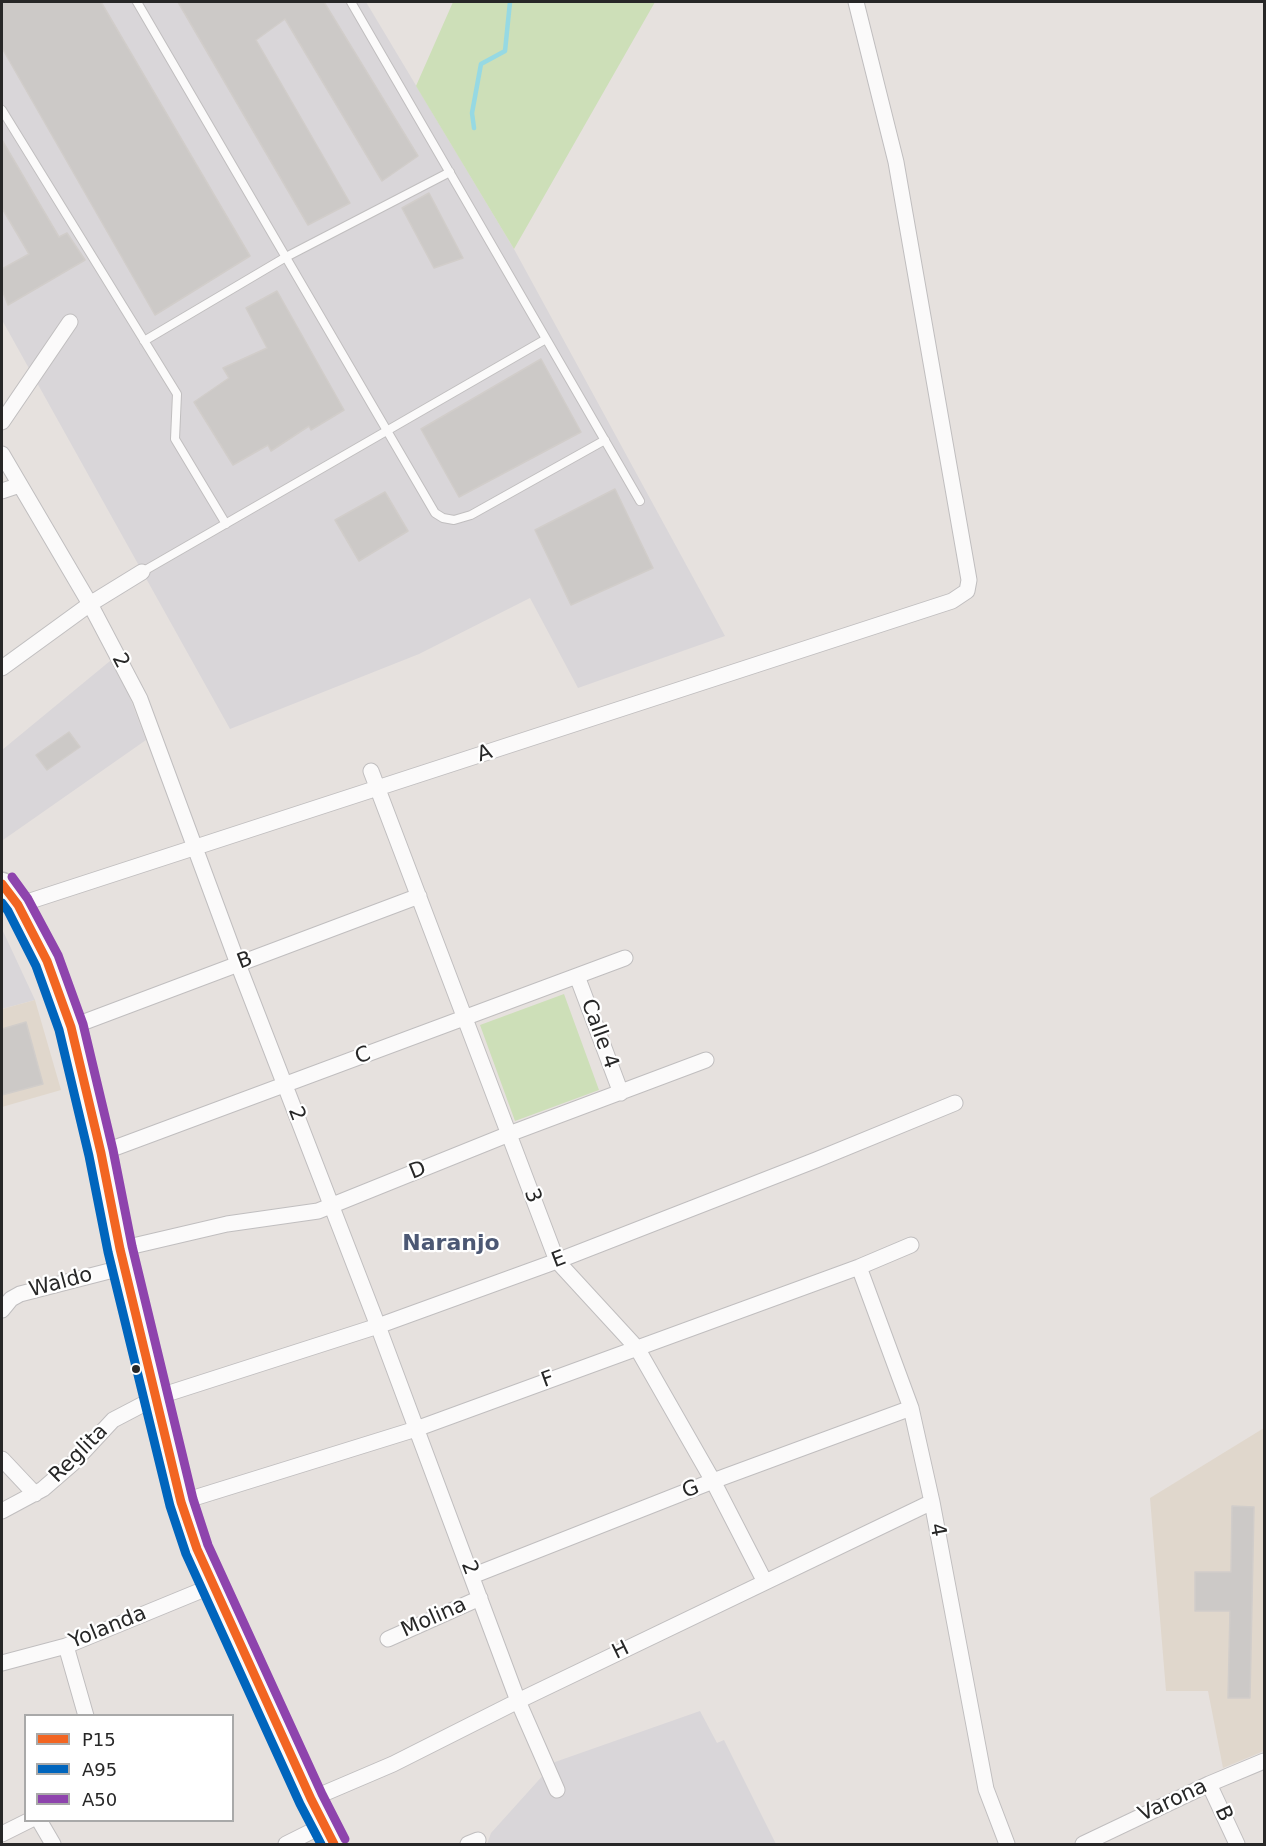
<!DOCTYPE html>
<html>
<head>
<meta charset="utf-8">
<style>
	body { margin:0 }
	#map { position:relative; width:1266px; height:1846px; overflow:hidden; background:#e6e1de; font-family:"DejaVu Sans",sans-serif }
	canvas { display:block }
	.frame { position:absolute; inset:0; border:3px solid #272727; pointer-events:none }
	.legend { position:absolute; left:24px; top:1714px; width:210px; height:108px; box-sizing:border-box; background:#fff; border:2px solid #a9a9a9; margin:0; padding:8px 10px; list-style:none; font-size:18px; color:#272727 }
	.legend li { display:flex; align-items:center; gap:12px; height:30px }
	.legend b { width:30px; border:2px solid #a9a9a9 }
</style>
</head>
<body>
<div id="map">
<canvas width="1266" height="1846"></canvas>
<div class="frame"></div>
<ul class="legend">
<li><b style="height:8px;background:#f26522"></b>P15</li>
<li><b style="height:8px;background:#0065bd"></b>A95</li>
<li><b style="height:8px;background:#8e44ad"></b>A50</li>
</ul>
</div>
<script>
const g = document.querySelector('canvas').getContext('2d');
g.lineJoin = 'round';
function paint(path, color) {
  g.fillStyle = color;
  g.fill(path, 'evenodd');
}
function poly(rows) {
  const path = new Path2D();
  for (const r of rows) {
    path.moveTo(r[0], r[1]);
    for (let i = 2; i < r.length; i += 2) path.lineTo(r[i], r[i + 1]);
  }
  return path;
}
function trace(path, color, width, dash) {
  g.strokeStyle = color;
  g.lineWidth = width;
  g.lineCap = dash ? 'butt' : 'round';
  g.setLineDash(dash || []);
  g.stroke(path);
}
function label(font, color, halo, rows, align = 'center') {
  g.font = font + ' "DejaVu Sans",sans-serif';
  g.lineWidth = 4.5;
  g.setLineDash([]);
  g.textBaseline = 'middle';
  g.strokeStyle = halo;
  g.fillStyle = color;
  for (const [text, x, y, turn = 0] of rows) {
    g.save();
    g.translate(x, y);
    g.rotate((+turn || 0) * Math.PI / 180);
    g.textAlign = isNaN(turn) ? turn : align;
    if (halo) g.strokeText(text, 0, 0);
    g.fillText(text, 0, 0);
    g.restore();
  }
}
const industrial = poly([
	[2,2,366,2,514,249,725,636,578,688,530,598,419,654,230,729,2,320],
	[110,661,127,690,146,740,3,840,2,750],
	[2,929,35,1000,2,1009],
	[700,1711,717,1743,724,1740,776,1844,487,1844,491,1833,555,1762]
]);
const education = poly([
	[35,1000,61,1090,2,1107,2,1009],
	[1264,1428,1264,1751,1223,1768,1208,1691,1166,1691,1150,1498]
]);
const green = poly([
	[453,2,655,2,514,249,416,86],
	[564,994,599,1090,515,1121,480,1025]
]);
const stream = poly([
	[474,128,472,113,481,64,505,51,510,2]
]);
const building = poly([
	[2,2,101,2,250,256,155,315,2,48,2,2],
	[178,2,324,2,418,156,382,181,285,19,256,40,350,203,308,225,178,2],
	[2,140,59,237,67,233,85,260,8,305,2,290,2,269,29,254,2,208,2,140],
	[429,193,463,258,434,268,402,208,429,193],
	[277,291,344,410,311,430,309,426,271,451,268,445,233,465,194,402,229,378,223,368,267,348,246,308,277,291],
	[541,359,581,432,459,497,421,429,541,359],
	[615,489,653,568,571,605,535,530,615,489],
	[385,492,408,531,359,561,335,520,385,492],
	[69,732,80,747,47,770,36,755,69,732],
	[26,1022,43,1084,2,1095,2,1029,26,1022],
	[1232,1506,1254,1507,1250,1698,1228,1698,1230,1611,1195,1611,1195,1572,1231,1572,1232,1506]
]);
const lane = poly([
	[137,2,435,513,443,518,454,520,471,515,605,440],
	[351,2,640,501],
	[2,110,177,394,175,439,226,524],
	[144,341,286,257,450,172],
	[142,572,546,339]
]);
const street = poly([
	[2,422,70,322],
	[2,454,90,604,140,699,238,964,378,1326,518,1701,557,1790],
	[2,491,20,485],
	[2,668,90,604,142,572],
	[371,771,557,1261,637,1348,713,1481,765,1582],
	[18,905,952,601,967,591,969,580,896,162,856,2],
	[577,976,621,1093],
	[71,1027,419,896],
	[101,1153,625,958],
	[120,1249,227,1224,318,1211,509,1134,706,1060],
	[859,1267,911,1408,932,1502,986,1789,1007,1844],
	[2,1310,11,1299,20,1294,125,1267],
	[2,1459,35,1494],
	[181,1502,416,1429,859,1267,911,1245],
	[2,1511,43,1489,73,1463,113,1420,157,1397,378,1326,557,1261,816,1160,955,1103],
	[472,1576,713,1481,911,1408],
	[388,1639,480,1598],
	[66,1646,86,1716],
	[2,1663,66,1646,212,1586],
	[1209,1784,1237,1844],
	[311,1799,393,1764,518,1701,932,1502],
	[39,1820,53,1844],
	[2,1834,30,1820],
	[286,1844,324,1825],
	[468,1844,478,1840],
	[1083,1844,1209,1784,1264,1761]
]);
const secondary = poly([
	[2,884,18,905,47,961,71,1027,101,1153,120,1249,181,1502,197,1549,311,1799,334,1844]
]);
const bus1 = poly([
	[2,884,18,905,47,961,71,1027,101,1153,120,1249,181,1502,197,1549,311,1799,334,1844]
]);
const bus2 = poly([
	[2,903,8,911,36,966,59,1030,89,1156,108,1252,170,1506,186,1554,300,1804,321,1844]
]);
const bus3 = poly([
	[12,877,28,899,58,955,83,1024,113,1150,132,1246,193,1499,208,1545,322,1794,345,1839]
]);
const markers = [
	[136,1369,5,"#272727"]
];
const streetNames = [
	["2",120,661,62],
	["A",485,754,-18],
	["B",245,961,-21],
	["Calle 4",599,1034,70],
	["C",363,1056,-20],
	["2",296,1114,69],
	["D",418,1171,-22],
	["3",532,1196,69],
	["E",559,1260,-21],
	["Waldo",61,1283,-15],
	["F",548,1380,-20],
	["Reglita",79,1454,-45],
	["G",691,1490,-21],
	["4",937,1530,79],
	["2",469,1568,69],
	["Molina",434,1618,-24],
	["Yolanda",108,1628,-22],
	["H",621,1651,-26],
	["Varona",1173,1801,-25],
	["B",1223,1814,65]
];
const neighbourhoodNames = [
	["Naranjo",451,1244]
];
paint(industrial, '#d9d6d9');
paint(education, '#e0d7cc');
paint(green, '#cddfb8');
trace(stream, '#96d9e3', 4.5);
paint(building, '#ccc9c7');
trace(building, '#d1cdca', 1.5);
trace(lane, '#c0bebf', 10);
trace(street, '#c0bebf', 17);
trace(secondary, '#c0bebf', 25);
trace(lane, '#fbfafa', 8);
trace(street, '#fbfafa', 15);
trace(secondary, '#fbfafa', 22);
trace(bus1, '#f26522', 9);
trace(bus2, '#0065bd', 9);
trace(bus3, '#8e44ad', 9);
for (const [x, y, r, color] of markers) {
  const dot = new Path2D();
  dot.arc(x, y, r, 0, 2 * Math.PI);
  g.fillStyle = color;
  g.fill(dot);
  trace(dot, '#fff', 2);
}
label('21px', '#272727', '#fff', streetNames);
label('bold 22px', '#4c5874', '#fff', neighbourhoodNames);
</script>
</body>
</html>
